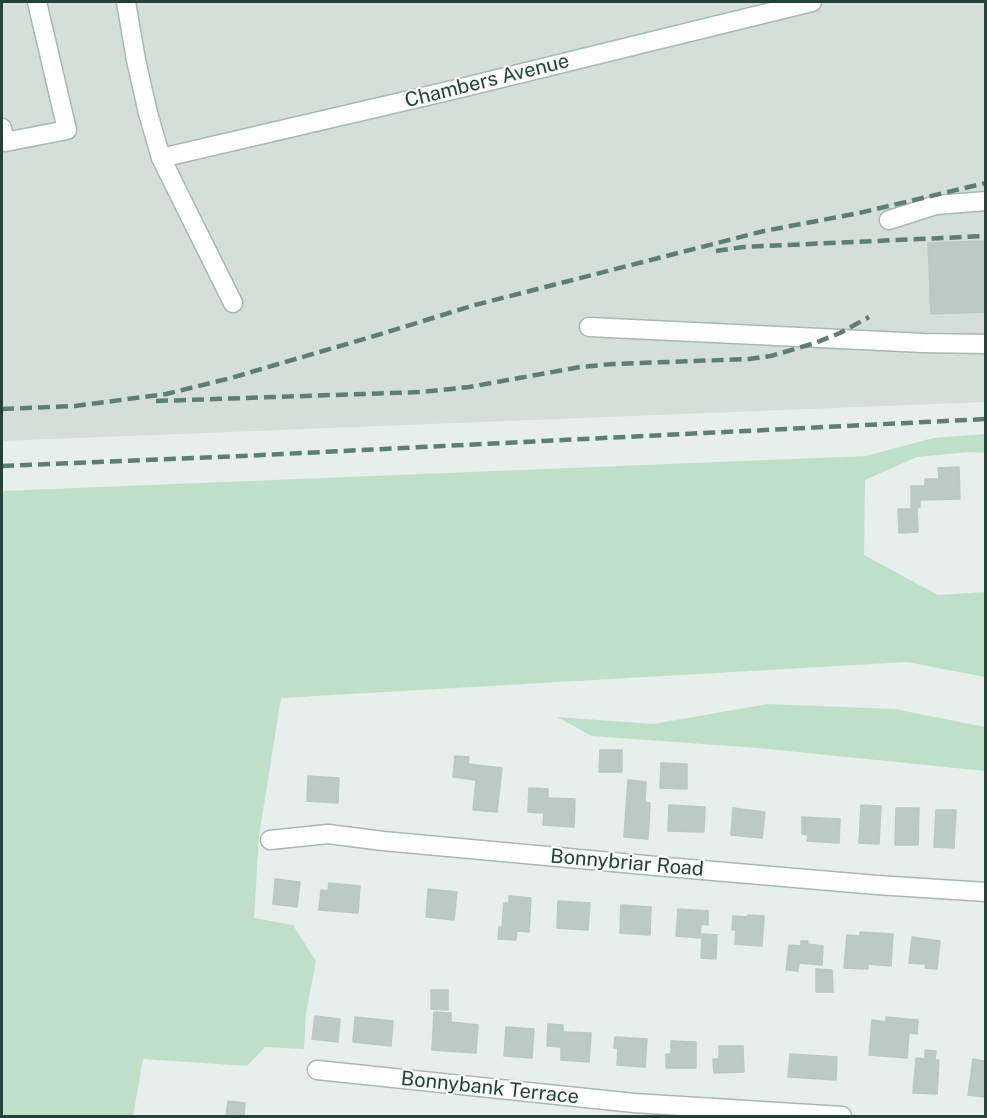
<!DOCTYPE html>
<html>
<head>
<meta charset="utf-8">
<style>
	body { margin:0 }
	#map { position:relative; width:987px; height:1118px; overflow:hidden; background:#e6efeb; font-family:"Public Sans",sans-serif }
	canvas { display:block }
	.frame { position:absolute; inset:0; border:3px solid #24423a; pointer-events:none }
</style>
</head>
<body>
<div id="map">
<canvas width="987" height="1118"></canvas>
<div class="frame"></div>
</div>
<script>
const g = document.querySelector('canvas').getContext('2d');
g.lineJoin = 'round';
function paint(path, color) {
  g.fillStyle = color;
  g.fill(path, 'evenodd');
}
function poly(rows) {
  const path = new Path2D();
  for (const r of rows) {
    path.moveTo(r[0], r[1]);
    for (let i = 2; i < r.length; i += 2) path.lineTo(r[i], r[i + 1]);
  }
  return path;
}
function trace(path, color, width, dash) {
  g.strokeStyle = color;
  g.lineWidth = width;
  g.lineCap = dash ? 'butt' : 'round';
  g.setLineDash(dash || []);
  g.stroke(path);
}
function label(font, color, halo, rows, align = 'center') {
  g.font = font + ' "Public Sans",sans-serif';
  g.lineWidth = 4.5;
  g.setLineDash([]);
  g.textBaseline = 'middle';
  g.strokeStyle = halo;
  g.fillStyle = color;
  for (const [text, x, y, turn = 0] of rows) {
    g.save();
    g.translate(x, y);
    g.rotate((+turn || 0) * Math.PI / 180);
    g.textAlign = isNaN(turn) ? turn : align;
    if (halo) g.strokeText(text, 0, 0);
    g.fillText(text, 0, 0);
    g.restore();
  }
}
const built = poly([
	[2,2,985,2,985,402,2,441]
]);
const green = poly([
	[985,434,985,453,969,452,917,457,865,480,864,555,938,595,985,592,985,677,907,662,281,698,259,836,254,918,293,925,316,961,306,1013,304,1049,265,1047,247,1066,143,1059,133,1116,2,1116,2,491,866,456,933,438],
	[768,704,894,709,985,727,985,771,758,748,592,736,557,717,653,724]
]);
const building = poly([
	[986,241,986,312,931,314,928,243,986,241],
	[959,467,960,499,920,500,920,507,917,508,918,532,899,533,898,509,911,509,911,486,925,486,925,479,939,479,938,468,959,467],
	[600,750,622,750,622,772,599,772,600,750],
	[455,756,469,757,468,764,502,768,497,812,473,810,476,780,453,777,455,756],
	[661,763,687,764,687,789,660,788,661,763],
	[308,776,339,778,338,803,307,801,308,776],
	[628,780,646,782,645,802,650,803,648,839,624,837,628,780],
	[529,788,548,789,548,798,575,799,574,827,543,825,544,813,528,812,529,788],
	[669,805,705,807,704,832,668,831,669,805],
	[861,805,881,806,879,844,859,843,861,805],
	[733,808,765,812,762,838,731,835,733,808],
	[896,808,919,808,918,845,895,845,896,808],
	[936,810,956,810,954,848,934,847,936,810],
	[802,817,840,819,839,843,807,841,808,835,802,834,802,817],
	[275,879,300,882,297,907,273,904,275,879],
	[329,883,360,886,358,913,319,910,321,890,328,891,329,883],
	[428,889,457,892,454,920,426,917,428,889],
	[509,896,531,898,529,932,517,931,516,940,498,939,499,927,502,927,504,903,509,903,509,896],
	[558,901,590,903,588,930,557,928,558,901],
	[621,905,651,907,650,935,620,933,621,905],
	[678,909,708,911,708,925,701,924,700,938,676,936,678,909],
	[748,915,764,916,762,946,735,944,736,930,732,930,733,916,748,917,748,915],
	[860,932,893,934,891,966,868,964,868,969,844,968,847,935,860,936,860,932],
	[702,934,717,935,716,959,701,958,702,934],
	[912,937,940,941,937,969,925,968,926,964,909,963,912,937],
	[801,941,808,941,807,944,823,946,822,965,799,963,798,971,786,970,789,945,801,946,801,941],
	[816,969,832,970,833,992,816,992,816,969],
	[431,990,448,990,448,1010,431,1009,431,990],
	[434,1012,451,1013,451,1022,478,1025,476,1053,432,1050,434,1012],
	[315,1016,340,1019,338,1042,312,1039,315,1016],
	[355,1017,393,1021,391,1046,353,1042,355,1017],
	[886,1017,918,1020,917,1034,909,1033,907,1058,869,1055,872,1020,886,1022,886,1017],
	[548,1024,563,1025,563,1032,591,1033,589,1062,561,1060,561,1047,547,1046,548,1024],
	[506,1027,534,1029,532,1058,504,1056,506,1027],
	[615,1037,647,1039,645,1067,617,1065,618,1048,614,1048,615,1037],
	[671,1041,696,1042,696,1068,666,1068,666,1054,671,1054,671,1041],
	[719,1046,743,1046,744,1072,714,1073,713,1059,719,1059,719,1046],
	[925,1050,936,1051,935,1060,939,1060,937,1094,913,1093,916,1058,925,1059,925,1050],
	[790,1054,837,1057,836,1080,788,1077,790,1054],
	[973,1059,984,1061,983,1065,986,1066,986,1097,968,1095,973,1059],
	[228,1101,245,1103,244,1116,226,1116,228,1101]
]);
const minor = poly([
	[126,2,136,60,148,113,161,158,233,303],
	[2,128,5,142,67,130,37,2],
	[161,158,461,88,812,2],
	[889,220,936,205,986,201],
	[589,327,924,343,986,344],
	[270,840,328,834,383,841,667,867,877,885,986,892],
	[317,1070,634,1103,842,1116]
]);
const rail = poly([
	[716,251,743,247,986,236],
	[156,401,422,392,469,387,580,367,613,364,749,359,771,356,815,343,840,333,869,317],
	[2,409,75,406,166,394,231,378,275,365,371,337,475,305,764,231,859,213,986,183],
	[2,466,242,456,986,419]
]);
const streetNames = [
	["Chambers Avenue",487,81,-14],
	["Bonnybriar Road",627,863,5],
	["Bonnybank Terrace",490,1088,6]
];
paint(built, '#d4dfda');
paint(green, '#bfe0c8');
paint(building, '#bbcac4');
trace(building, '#b8c9c2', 1.5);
trace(minor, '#a8b8b2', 21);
trace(minor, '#fff', 18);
trace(rail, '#5f7d75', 4.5, [12, 6]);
label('20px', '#24423a', '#f7fbf9', streetNames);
</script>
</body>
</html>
